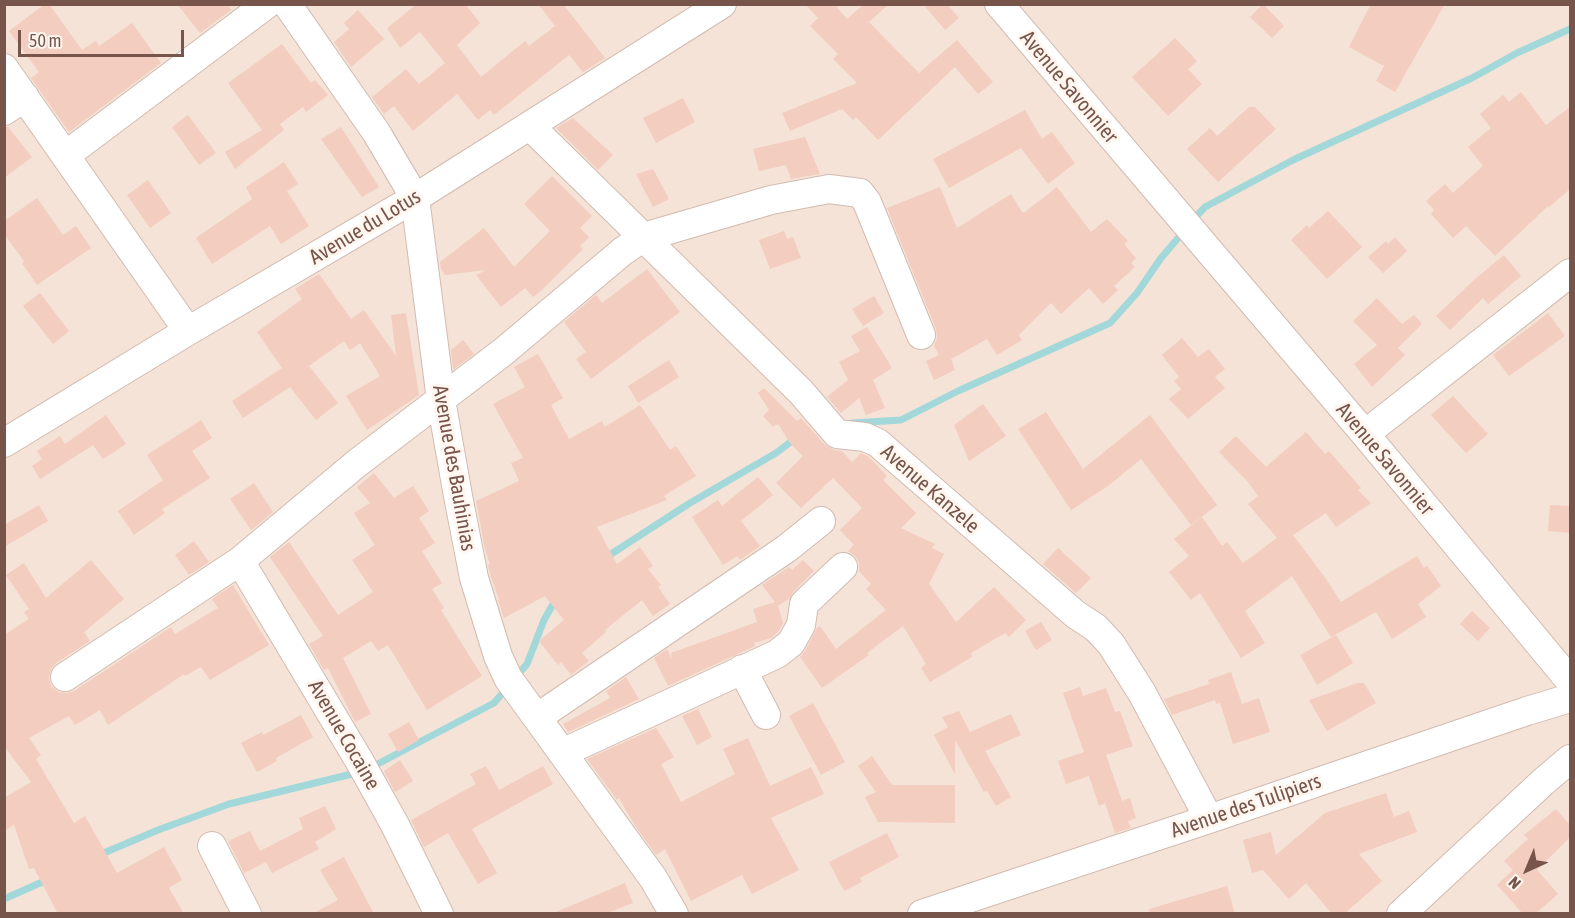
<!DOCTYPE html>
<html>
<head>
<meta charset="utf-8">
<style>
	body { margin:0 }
	#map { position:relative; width:1575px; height:918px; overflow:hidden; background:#fdf2e9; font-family:"Asap Condensed",sans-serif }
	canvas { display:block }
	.frame { position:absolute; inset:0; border:6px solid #78554b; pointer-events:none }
	.north { position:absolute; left:1497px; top:840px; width:60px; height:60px; -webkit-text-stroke:4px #fff7ef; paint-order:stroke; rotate:224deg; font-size:16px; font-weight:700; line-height:24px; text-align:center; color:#78554b }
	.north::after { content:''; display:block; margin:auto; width:21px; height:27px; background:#78554b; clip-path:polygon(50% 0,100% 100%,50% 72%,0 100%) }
	.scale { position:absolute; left:18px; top:30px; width:166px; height:27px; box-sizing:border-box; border:3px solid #78554b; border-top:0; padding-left:8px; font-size:18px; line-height:21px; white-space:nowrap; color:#78554b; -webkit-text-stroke:4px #fff7ef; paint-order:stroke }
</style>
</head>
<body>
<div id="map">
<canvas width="1575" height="918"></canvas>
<div class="frame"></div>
<div class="north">N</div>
<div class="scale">50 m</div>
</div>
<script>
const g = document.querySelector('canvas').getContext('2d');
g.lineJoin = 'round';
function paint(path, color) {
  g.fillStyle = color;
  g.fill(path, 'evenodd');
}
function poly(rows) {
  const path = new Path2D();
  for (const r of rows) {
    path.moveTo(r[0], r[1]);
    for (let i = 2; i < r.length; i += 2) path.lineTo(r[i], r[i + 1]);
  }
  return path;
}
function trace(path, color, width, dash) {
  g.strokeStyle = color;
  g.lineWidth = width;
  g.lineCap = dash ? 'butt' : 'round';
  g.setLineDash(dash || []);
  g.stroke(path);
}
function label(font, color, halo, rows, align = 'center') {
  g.font = font + ' "Asap Condensed",sans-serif';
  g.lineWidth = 6;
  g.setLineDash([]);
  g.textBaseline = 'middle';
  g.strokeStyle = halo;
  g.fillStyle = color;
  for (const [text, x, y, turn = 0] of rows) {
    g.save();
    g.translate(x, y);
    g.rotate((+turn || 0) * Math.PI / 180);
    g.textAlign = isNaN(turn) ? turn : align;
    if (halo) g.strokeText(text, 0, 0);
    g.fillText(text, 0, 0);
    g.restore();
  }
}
const residential = poly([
	[5,5,1570,5,1570,913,5,913]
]);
const stream = poly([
	[1192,221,1205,207,1293,160,1472,78,1517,53,1570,29],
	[852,423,901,420,958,391,1110,323,1137,293,1161,258,1185,230],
	[605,558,690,503,776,453,796,438],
	[516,677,527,664,544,620,557,597],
	[370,768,494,703,507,688],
	[99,855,158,830,229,804,360,772],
	[4,899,49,879]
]);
const building = poly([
	[45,4,49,4,82,50,96,41,99,46,132,23,161,63,69,132,31,78,39,72,9,31],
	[177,4,227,4,231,10,200,33],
	[417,4,465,4,480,23,457,45,481,77,525,41,529,46,555,26,538,4,563,4,605,58,583,72,569,55,494,115,490,110,478,120,457,94,413,131,394,106,384,114,372,97,406,69,419,84,445,63,420,32,400,48,387,28],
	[805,4,834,4,847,19,864,4,889,4,869,22,919,73,957,40,993,82,978,94,955,67,878,140,856,117,853,120,842,109,790,131,782,113,857,83,833,59,838,54,810,26,818,18],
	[923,4,947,4,959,18,945,30],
	[1263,4,1284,26,1272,38,1250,17],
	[1371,4,1445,4,1395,92,1376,81,1384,66,1349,47],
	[358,10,384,39,351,67,334,42,349,29,344,23],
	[1175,38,1197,61,1188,69,1202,84,1168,116,1132,77],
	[282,44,311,83,315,80,328,95,306,112,303,107,280,124,284,130,235,169,225,152,262,130,228,83],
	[1521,92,1546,125,1570,107,1570,189,1549,207,1548,206,1495,256,1466,226,1453,238,1431,214,1434,210,1426,201,1445,184,1453,193,1483,166,1468,147,1491,128,1480,114,1503,95,1509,102],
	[683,98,695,122,656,143,643,118],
	[1249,107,1255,107,1276,129,1218,182,1187,149,1210,128,1217,136],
	[1025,110,1042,139,1052,132,1075,163,1048,184,1021,148,949,188,933,159],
	[188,115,216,153,199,165,172,127],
	[573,118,613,155,598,170,556,128],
	[4,127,8,127,32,157,4,178],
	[341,127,379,187,362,197,321,139],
	[805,137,820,174,791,179,786,165,759,171,753,149],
	[284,162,298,184,287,191,309,226,281,244,270,226,212,264,196,238,252,199,246,187],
	[653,169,669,199,653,207,636,174],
	[552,176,592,216,580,228,589,237,580,246,583,249,542,290,533,297,525,288,501,307,476,275,486,270,445,275,441,269,440,262,484,228,514,267,550,231,524,204],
	[148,180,171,213,150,228,127,195],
	[940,187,957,228,1011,194,1022,212,1025,212,1057,187,1091,232,1107,219,1128,241,1124,244,1136,258,1131,263,1135,267,1114,286,1118,290,1103,304,1089,288,1061,314,1051,303,1019,335,1022,340,997,355,987,339,951,359,955,370,934,380,926,361,939,355,934,346,937,338,936,329,887,208],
	[37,198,63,235,76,226,91,248,37,285,22,263,24,261,4,234,4,221],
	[1328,211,1362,247,1327,279,1291,240,1307,225,1309,228],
	[784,231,787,239,793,237,801,258,770,269,759,240],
	[1395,237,1407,251,1383,273,1368,257,1386,241,1388,244],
	[1504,255,1521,276,1488,304,1483,298,1450,330,1436,316,1475,279],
	[647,269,680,312,591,379,576,359,586,352,564,322,596,295,602,303],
	[319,274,351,319,364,310,396,356,391,315,406,313,419,395,367,430,346,396,380,376,360,343,350,350,344,341,309,366,338,403,316,420,290,387,243,418,232,401,282,368,257,332,302,299,295,289],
	[40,293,69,331,53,344,23,306],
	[874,296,884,313,863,326,852,309],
	[1377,298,1402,324,1414,315,1422,324,1398,348,1405,355,1372,387,1354,364,1377,345,1353,321],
	[446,311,451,350,463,340,474,354,454,369,453,368],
	[1548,313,1565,336,1509,376,1493,355],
	[867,327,892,368,873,380,885,408,866,415,859,398,841,413,827,397,848,380,839,362,860,351,851,336],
	[1182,338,1198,357,1209,349,1225,369,1215,377,1225,388,1188,419,1169,399,1181,389,1174,381,1179,377,1162,355],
	[538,354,563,398,551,405,569,439,602,421,605,427,640,405,670,450,676,446,696,476,664,496,667,500,597,527,617,564,640,547,653,566,648,569,661,585,658,587,670,604,653,616,642,600,605,630,606,632,582,653,589,661,571,675,561,662,558,665,539,641,564,620,545,596,504,618,498,600,499,599,490,574,488,565,490,564,485,549,476,501,519,481,511,463,523,458,493,404,525,387,514,367],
	[669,360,679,377,638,403,628,386],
	[764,388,797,421,801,418,825,445,834,450,842,451,852,462,861,453,869,457,887,476,883,480,916,513,901,528,935,544,932,548,944,554,929,584,956,622,994,587,1026,620,1009,637,1005,633,971,653,972,657,930,682,921,668,926,664,903,626,867,653,869,655,822,688,800,657,805,651,817,628,820,626,836,649,886,610,866,589,871,584,859,571,859,563,855,556,848,551,854,545,840,530,862,508,833,478,801,508,776,483,803,456,790,443,778,424,773,427,763,416,769,410,758,393],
	[1453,396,1488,434,1466,453,1431,415],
	[983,404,1006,436,969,461,954,425],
	[1046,412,1083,469,1150,415,1217,505,1191,525,1141,459,1108,486,1071,510,1018,429],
	[106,415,126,444,103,459,93,445,40,479,32,466,42,459,37,451,60,436,65,444],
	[201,420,212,438,192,451,210,478,162,509,165,513,134,535,118,511,163,480,147,455],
	[1306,432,1325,454,1329,451,1361,488,1358,490,1371,503,1336,527,1326,513,1293,535,1324,576,1341,602,1417,556,1424,568,1427,566,1441,586,1418,604,1426,617,1392,639,1376,612,1331,637,1292,576,1245,611,1265,643,1241,658,1200,593,1191,600,1169,572,1189,556,1174,539,1202,517,1222,546,1227,542,1243,563,1277,538,1248,504,1258,496,1248,482,1219,452,1236,436,1266,467],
	[374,473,394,498,413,486,429,511,419,518,435,543,422,551,442,583,432,589,444,608,441,610,482,676,427,710,388,645,378,651,371,641,343,658,371,714,355,722,328,668,324,670,309,644,323,636,270,557,289,542,338,615,373,592,352,560,375,545,354,513,370,503,357,487],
	[758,477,773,495,741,521,760,546,740,560,737,556,723,565,692,517,718,500,722,506],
	[254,483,273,512,251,530,230,499],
	[39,505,48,521,4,547,4,525],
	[1550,505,1570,506,1570,533,1548,531],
	[194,541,209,562,189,575,175,555],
	[1058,548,1091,578,1076,593,1043,564],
	[91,560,124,599,84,632,90,641,56,663,51,669,49,677,51,686,58,692,67,693,74,691,171,627,175,634,218,608,212,599,233,585,269,645,210,680,201,667,185,676,184,674,108,725,100,710,75,725,69,716,29,738,41,755,36,759,74,823,85,816,117,873,164,847,182,880,169,888,184,914,58,914,34,868,29,869,14,825,4,831,4,798,31,782,4,746,4,635,29,619,24,612,29,609,6,575,24,563,46,598],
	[803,560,814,571,793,592,790,598,778,606,783,623,778,632,771,638,754,643,755,646,668,686,654,658,667,649,672,659,671,653,757,622,753,609,775,602,762,585,789,567,792,570],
	[1472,611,1490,628,1478,641,1460,624],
	[1041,622,1052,640,1036,650,1025,631],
	[1336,635,1353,663,1317,685,1300,655],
	[1231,672,1242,704,1259,698,1270,732,1233,744,1220,703,1216,704,1215,700,1172,715,1164,699,1209,684,1208,680],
	[626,677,639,699,568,732,563,724,610,698,606,691],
	[1358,683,1364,683,1376,703,1327,731,1309,700],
	[1080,687,1083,696,1106,688,1115,712,1120,711,1133,746,1106,755,1122,801,1130,798,1136,818,1128,821,1131,828,1115,833,1105,803,1099,806,1089,776,1066,784,1058,761,1084,752,1063,693],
	[813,703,845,762,821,775,789,716],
	[698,709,712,737,697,745,682,716],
	[959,711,970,732,1011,714,1021,735,985,751,1011,797,996,806,987,791,984,792,955,740,955,774,934,735,948,727,942,717],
	[301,715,313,737,276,758,277,761,257,772,241,743,262,732,263,735],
	[409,722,419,740,398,752,388,734],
	[656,728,674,757,661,764,681,802,735,774,723,749,748,738,770,786,811,767,824,794,771,818,799,870,752,894,742,875,691,901,665,849,656,855,634,824,619,798,617,800,587,759],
	[872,756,892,785,955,785,955,823,878,822,865,797,876,792,858,766],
	[400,760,413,781,395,792,384,771],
	[486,766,499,790,543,766,553,784,472,829,497,873,478,884,448,833,424,847,411,820,476,784,470,774],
	[1386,793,1394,817,1409,811,1417,832,1359,854,1382,881,1344,914,1332,914,1306,883,1289,899,1263,870,1252,873,1243,840,1271,832,1276,855,1325,813],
	[325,806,336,829,315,842,319,849,272,873,266,862,244,873,228,841,250,831,260,851,303,829,299,818],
	[1556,809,1570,825,1570,837,1537,870,1558,894,1535,914,1523,914,1497,885,1513,870,1504,861,1528,839,1524,835],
	[887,833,899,857,860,878,862,882,844,891,829,862],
	[344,857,374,914,312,914,338,900,320,870],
	[625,883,633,903,604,914,551,914],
	[1227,886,1235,914,1150,914,1149,909]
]);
const minor = poly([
	[287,4,376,132,415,198,441,400,458,496,474,578,498,656,508,678,653,878,674,914],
	[999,4,1365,434,1570,681],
	[4,68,188,331],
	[4,111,25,97],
	[530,126,801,392,837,434,865,437,878,443,1075,614,1096,628,1111,644,1142,693,1209,819],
	[66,155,267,4],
	[1365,434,1570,273],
	[4,443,188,331,415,198,722,4],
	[240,561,360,762,395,825,439,914],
	[742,669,766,715],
	[65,677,240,561,356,464,503,352,623,251,644,237,771,200,829,189,860,193,867,202,921,335],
	[538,717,786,549,821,521],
	[562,753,777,654,791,643,801,625,804,604,843,567],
	[212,846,247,914],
	[922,914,1209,819,1527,711,1570,698],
	[1401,914,1543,782,1570,759]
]);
const streetNames = [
	["Avenue Savonnier",1069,87,50],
	["Avenue du Lotus",365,227,-31],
	["Avenue Savonnier",1385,459,50],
	["Avenue des Bauhinias",454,468,80],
	["Avenue Kanzele",930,489,41],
	["Avenue Cocaine",344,735,60],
	["Avenue des Tulipiers",1246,806,-19]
];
paint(residential, '#f5e3d7');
trace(stream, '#a2d8da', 7);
paint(building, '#f3cdbf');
trace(minor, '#d2bbb0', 30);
trace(minor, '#fff', 28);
label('21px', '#78554b', '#fff7ef', streetNames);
</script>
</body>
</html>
